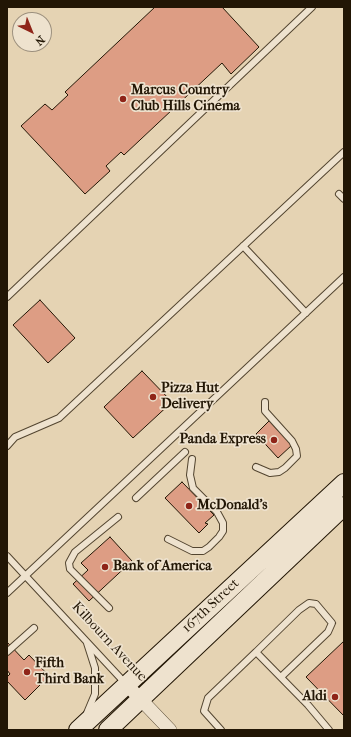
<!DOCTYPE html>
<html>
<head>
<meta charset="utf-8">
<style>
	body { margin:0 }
	#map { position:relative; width:351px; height:737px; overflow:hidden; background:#e5d3b3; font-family:"IM FELL French Canon",serif }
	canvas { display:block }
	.frame { position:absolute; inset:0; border:8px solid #221605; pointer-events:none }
	.north { position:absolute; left:12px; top:12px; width:40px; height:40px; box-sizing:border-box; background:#eee2ce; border:1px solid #9c907e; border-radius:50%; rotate:137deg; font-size:11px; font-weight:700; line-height:16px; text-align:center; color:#221605 }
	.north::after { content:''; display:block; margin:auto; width:14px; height:18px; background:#8f2418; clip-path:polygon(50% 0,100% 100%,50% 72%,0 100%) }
</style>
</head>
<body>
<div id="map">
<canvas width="351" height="737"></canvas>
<div class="frame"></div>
<div class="north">N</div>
</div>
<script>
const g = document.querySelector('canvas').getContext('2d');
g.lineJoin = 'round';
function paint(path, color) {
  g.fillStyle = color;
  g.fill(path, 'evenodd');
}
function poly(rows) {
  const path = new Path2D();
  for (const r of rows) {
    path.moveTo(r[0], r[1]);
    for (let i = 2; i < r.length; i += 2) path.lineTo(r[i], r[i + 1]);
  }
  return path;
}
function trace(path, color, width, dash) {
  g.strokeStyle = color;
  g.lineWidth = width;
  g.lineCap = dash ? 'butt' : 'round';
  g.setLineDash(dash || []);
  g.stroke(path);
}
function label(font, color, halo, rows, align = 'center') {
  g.font = font + ' "IM FELL French Canon",serif';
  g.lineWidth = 3.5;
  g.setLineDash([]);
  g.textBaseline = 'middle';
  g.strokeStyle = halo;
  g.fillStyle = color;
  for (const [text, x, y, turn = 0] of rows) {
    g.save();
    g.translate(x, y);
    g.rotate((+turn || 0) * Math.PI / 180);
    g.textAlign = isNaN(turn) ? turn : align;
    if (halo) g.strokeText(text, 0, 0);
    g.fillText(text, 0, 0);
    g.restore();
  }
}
const building = poly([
	[155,7,222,7,259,47,231,74,222,63,124,155,121,152,106,166,110,171,85,194,21,126,45,104,52,110,68,95,65,92,155,7],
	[40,300,75,338,48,363,13,325,40,300],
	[142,371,172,402,133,438,104,407,142,371],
	[269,421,292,445,278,458,256,434,269,421],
	[182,482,214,515,205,523,208,524,199,533,165,498,182,482],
	[110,537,132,561,89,601,73,584,88,570,81,563,110,537],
	[344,641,344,716,306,677,344,641],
	[7,642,24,660,29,655,49,676,25,700,7,681,7,677,10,674,7,670,7,642]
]);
const service = poly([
	[339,194,344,199],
	[243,246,306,313],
	[7,297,312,7],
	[7,446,15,437,59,418,344,152],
	[256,467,270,473,279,472,285,468,297,456,296,449,292,441,265,411,265,402],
	[136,498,185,452],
	[168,539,192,551,203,551,209,547,219,537,223,531,223,523,217,512,193,488,190,475,192,459],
	[7,556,126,684],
	[7,593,344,277],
	[109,608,70,569,69,563,75,552,118,517],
	[87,643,95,668,95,694,87,713],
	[7,652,34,628],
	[256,652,299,610,309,603,316,604,332,623,328,632,281,677],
	[221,730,204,711,208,698,256,652,308,705,329,730]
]);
const minor = poly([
	[127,685,170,730]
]);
const secondary = poly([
	[78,730,344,483],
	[108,730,344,506]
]);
const markers = [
	[123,99,4,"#8f2418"],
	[153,397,4,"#8f2418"],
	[274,440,4,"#8f2418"],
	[189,506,4,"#8f2418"],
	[105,567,4,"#8f2418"],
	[27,672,4,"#8f2418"],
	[335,697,4,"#8f2418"]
];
const poiNames = [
	["Marcus Country",131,91],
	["Club Hills Cinema",131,107],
	["Pizza Hut",161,389],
	["Delivery",161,405],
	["Panda Express",266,440,"right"],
	["McDonald's",197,506],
	["Bank of America",113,567],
	["Fifth",35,664],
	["Third Bank",35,680],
	["Aldi",327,697,"right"]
];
const streetNames = [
	["167th Street",211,606,-43],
	["Kilbourn Avenue",109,642,47]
];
paint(building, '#dd9d84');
trace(building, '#221605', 1);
trace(service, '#534530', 8);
trace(minor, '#534530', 14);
trace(secondary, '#221605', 20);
trace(service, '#eee2ce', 6);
trace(minor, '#eee2ce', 13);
trace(secondary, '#eee2ce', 18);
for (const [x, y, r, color] of markers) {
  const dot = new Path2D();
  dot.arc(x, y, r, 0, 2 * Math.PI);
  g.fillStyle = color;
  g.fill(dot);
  trace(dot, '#eee2ce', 1.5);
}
label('bold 14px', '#221605', '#eee2ce', poiNames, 'left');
label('14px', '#221605', '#eee2ce', streetNames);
</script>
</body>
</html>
